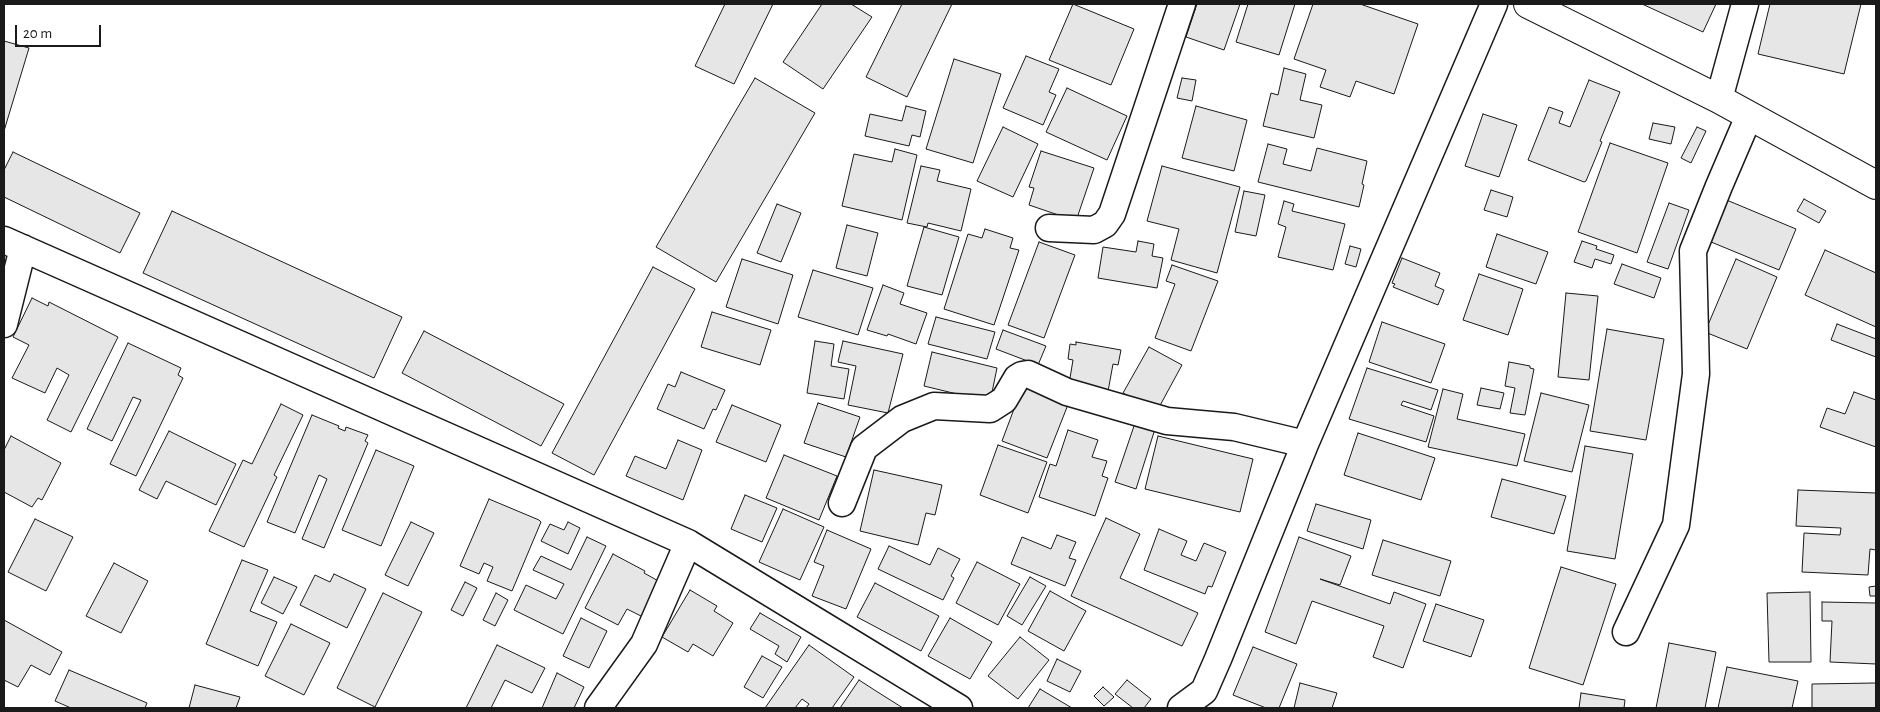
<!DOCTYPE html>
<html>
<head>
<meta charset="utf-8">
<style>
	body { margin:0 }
	#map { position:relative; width:1880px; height:712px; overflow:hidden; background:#fff; font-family:"Alegreya Sans",sans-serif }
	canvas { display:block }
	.frame { position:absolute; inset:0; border:5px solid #1a1a1a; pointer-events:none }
	.scale { position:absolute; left:15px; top:25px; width:86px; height:22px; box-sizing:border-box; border:2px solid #1a1a1a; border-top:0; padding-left:6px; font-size:15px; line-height:18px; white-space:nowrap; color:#1a1a1a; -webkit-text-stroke:4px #fff; paint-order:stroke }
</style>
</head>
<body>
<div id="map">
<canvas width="1880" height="712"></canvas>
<div class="frame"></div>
<div class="scale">20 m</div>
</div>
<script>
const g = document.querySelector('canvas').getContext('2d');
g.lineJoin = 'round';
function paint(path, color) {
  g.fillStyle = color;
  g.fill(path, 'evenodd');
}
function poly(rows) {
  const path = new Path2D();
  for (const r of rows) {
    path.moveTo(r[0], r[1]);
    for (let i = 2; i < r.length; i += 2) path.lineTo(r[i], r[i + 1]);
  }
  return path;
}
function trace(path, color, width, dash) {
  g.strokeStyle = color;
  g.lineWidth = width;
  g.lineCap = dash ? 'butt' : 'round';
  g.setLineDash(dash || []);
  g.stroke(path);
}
const building = poly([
	[725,4,773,4,734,84,695,66,725,4],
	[822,4,851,4,872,17,823,89,783,62,822,4],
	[902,4,952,4,907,97,866,77,902,4],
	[1073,4,1134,29,1111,85,1049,60,1073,4],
	[1197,4,1240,4,1224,50,1186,37,1197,4],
	[1248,4,1295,4,1279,55,1236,42,1248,4],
	[1313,4,1360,4,1418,24,1394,94,1356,81,1350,97,1320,87,1326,70,1294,59,1313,4],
	[1642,4,1716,4,1703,32,1642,4],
	[1770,4,1861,4,1844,74,1758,54,1770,4],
	[4,41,29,48,4,131,4,41],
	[1026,56,1059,69,1049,92,1056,95,1043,125,1003,108,1026,56],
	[954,59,1001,74,973,163,926,149,954,59],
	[1284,68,1306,74,1300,100,1322,105,1314,138,1263,126,1271,93,1278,95,1284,68],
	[755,78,815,113,716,282,656,247,755,78],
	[1182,78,1196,80,1192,101,1177,98,1182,78],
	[1589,80,1620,92,1600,141,1602,142,1596,157,1586,181,1584,182,1528,160,1549,107,1563,112,1559,123,1570,127,1589,80],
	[1067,88,1127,116,1107,160,1046,132,1067,88],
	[906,106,926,111,920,137,912,135,909,146,865,136,870,114,902,121,906,106],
	[1196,106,1247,120,1234,171,1182,158,1196,106],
	[1483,114,1517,125,1499,177,1465,166,1483,114],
	[1653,123,1675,127,1671,144,1649,139,1653,123],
	[1003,127,1038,144,1013,197,977,181,1003,127],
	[1697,127,1706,131,1691,163,1681,158,1697,127],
	[1610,143,1668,163,1637,253,1578,232,1610,143],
	[1268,144,1287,149,1283,164,1311,171,1317,148,1367,161,1362,184,1364,185,1359,207,1258,182,1268,144],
	[895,149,917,155,902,220,842,206,854,154,892,162,895,149],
	[1041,151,1094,168,1076,221,1029,205,1034,188,1029,187,1041,151],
	[13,152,140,213,120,253,4,197,4,170,13,152],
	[921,166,940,170,937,181,971,189,961,231,928,223,927,227,907,223,921,166],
	[1162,166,1240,187,1217,273,1171,260,1179,229,1147,221,1162,166],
	[1491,190,1513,197,1507,217,1484,210,1491,190],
	[1244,191,1265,195,1256,236,1235,232,1244,191],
	[1717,196,1796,229,1779,270,1699,237,1717,196],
	[1804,199,1826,211,1819,223,1797,211,1804,199],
	[1284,201,1294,204,1292,211,1345,224,1333,270,1278,257,1286,227,1278,224,1284,201],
	[1669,203,1689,210,1668,269,1647,262,1669,203],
	[777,204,801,213,781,262,757,253,777,204],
	[172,211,402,317,374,378,143,273,172,211],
	[847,225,878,233,867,276,836,268,847,225],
	[924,227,959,237,942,295,907,286,924,227],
	[985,229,1013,238,1010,248,1019,250,994,325,944,309,968,234,982,238,985,229],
	[1497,234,1548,252,1536,284,1486,267,1497,234],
	[1138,241,1154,244,1152,256,1163,258,1157,288,1098,278,1103,247,1136,252,1138,241],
	[1582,241,1597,246,1596,249,1614,255,1611,264,1595,259,1592,268,1574,262,1582,241],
	[1039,242,1075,255,1044,338,1008,325,1039,242],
	[1350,246,1361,249,1356,267,1345,264,1350,246],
	[1825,250,1876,273,1876,327,1805,295,1825,250],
	[1402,258,1440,273,1435,286,1444,290,1438,305,1393,287,1395,284,1392,283,1402,258],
	[742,259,793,275,778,324,726,307,742,259],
	[1736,259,1777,277,1747,349,1705,332,1736,259],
	[1622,264,1661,278,1654,298,1614,284,1622,264],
	[1172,265,1218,281,1191,351,1155,338,1175,284,1166,281,1172,265],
	[653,267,695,289,594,475,552,453,653,267],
	[813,270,873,288,858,335,798,317,813,270],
	[1479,274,1523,289,1508,335,1463,320,1479,274],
	[883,285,904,293,900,304,927,313,916,344,888,334,887,336,867,330,883,285],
	[1566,293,1598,296,1589,380,1558,377,1566,293],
	[32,298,48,306,49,302,118,337,71,432,47,420,69,375,57,368,45,393,12,378,29,345,13,337,32,298],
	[712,312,771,330,760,365,701,347,712,312],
	[936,317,995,332,987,359,928,344,936,317],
	[1382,322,1445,344,1431,383,1369,362,1382,322],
	[1837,324,1876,339,1876,357,1831,340,1837,324],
	[1607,329,1664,339,1646,440,1590,431,1607,329],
	[1003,330,1046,346,1038,365,996,349,1003,330],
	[424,331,564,404,541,446,402,373,424,331],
	[815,341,834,344,831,366,849,369,844,399,807,393,815,341],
	[843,341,903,354,888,413,848,405,856,366,838,362,843,341],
	[1076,342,1121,350,1118,365,1113,364,1107,397,1068,390,1073,360,1068,359,1070,344,1076,345,1076,342],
	[128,343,181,368,178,375,183,378,136,476,110,464,141,400,133,397,112,441,87,429,128,343],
	[1149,347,1182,365,1157,411,1123,393,1149,347],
	[932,352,997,368,990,402,924,386,932,352],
	[1509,362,1530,366,1530,368,1534,369,1525,415,1510,413,1515,388,1505,386,1509,362],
	[1367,368,1438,390,1431,410,1403,401,1401,405,1434,416,1426,442,1349,419,1367,368],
	[681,372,725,390,716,410,713,409,704,429,657,409,668,384,675,387,681,372],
	[1023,385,1069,402,1047,458,1002,441,1023,385],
	[1481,388,1504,393,1500,409,1477,405,1481,388],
	[1443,389,1463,394,1457,419,1525,434,1517,466,1428,447,1443,389],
	[1854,392,1876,400,1876,447,1820,427,1827,408,1845,414,1854,392],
	[1541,393,1589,405,1572,472,1524,461,1541,393],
	[818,403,860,417,846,457,804,443,818,403],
	[281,404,303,415,274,475,277,477,244,547,209,531,243,460,252,464,281,404],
	[732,405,781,425,766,462,716,442,732,405],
	[312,415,339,426,338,428,345,431,346,427,368,435,365,441,368,443,324,548,302,539,327,479,319,475,295,533,267,522,312,415],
	[1135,423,1155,429,1136,489,1115,482,1135,423],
	[1068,430,1098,440,1092,457,1107,461,1102,476,1108,478,1095,516,1039,497,1050,464,1056,466,1068,430],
	[169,431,236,464,216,505,166,481,157,499,139,490,169,431],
	[1358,433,1435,458,1421,500,1344,475,1358,433],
	[11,436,61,463,42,500,38,498,32,507,4,492,4,450,11,436],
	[1158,436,1253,459,1240,512,1145,489,1158,436],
	[678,440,702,450,683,500,626,476,635,456,666,469,678,440],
	[998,445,1047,462,1028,513,980,495,998,445],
	[1585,446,1633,454,1615,559,1567,551,1585,446],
	[376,450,414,466,381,546,342,530,376,450],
	[784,455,837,476,819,520,766,498,784,455],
	[874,470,942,485,935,515,926,513,918,545,860,531,874,470],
	[1502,479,1566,496,1554,534,1491,517,1502,479],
	[1798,490,1876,493,1876,550,1870,549,1868,575,1802,572,1804,533,1840,535,1841,528,1796,526,1798,490],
	[745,495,777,508,762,542,731,529,745,495],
	[489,499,539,520,541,522,512,591,487,581,493,567,484,563,479,574,460,566,489,499],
	[1316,504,1371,520,1363,549,1307,531,1316,504],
	[783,509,824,527,800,580,759,562,783,509],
	[1106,518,1140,534,1120,578,1198,613,1182,646,1071,596,1106,518],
	[35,519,73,537,46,591,8,572,35,519],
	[411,522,434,533,408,586,385,575,411,522],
	[568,522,580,528,568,554,541,541,550,524,564,530,568,522],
	[1159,529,1187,541,1181,555,1196,561,1204,543,1226,552,1212,587,1208,586,1205,594,1144,570,1159,529],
	[827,530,871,549,846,609,812,596,824,566,814,562,827,530],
	[1057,535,1076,542,1069,558,1076,560,1065,586,1011,564,1022,537,1051,549,1057,535],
	[587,537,606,546,563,634,514,610,526,585,556,599,564,584,533,570,541,556,571,570,587,537],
	[1299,537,1351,556,1340,585,1320,579,1390,604,1394,592,1426,604,1403,668,1373,657,1384,626,1312,601,1296,644,1265,632,1299,537],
	[1383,540,1451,561,1440,596,1372,575,1383,540],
	[889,546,930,565,938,548,960,559,951,576,954,578,943,600,878,569,889,546],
	[613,554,645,571,644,573,662,583,643,617,627,609,618,625,585,608,613,554],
	[242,560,268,570,250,611,277,622,258,666,206,644,242,560],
	[977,562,1020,584,998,625,956,603,977,562],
	[114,563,148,581,121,633,86,616,114,563],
	[1561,567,1616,584,1583,685,1529,668,1561,567],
	[334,574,366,589,347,628,300,605,315,575,330,582,334,574],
	[274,577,297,587,283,614,261,603,274,577],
	[1030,577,1046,586,1022,625,1007,616,1030,577],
	[465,582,477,588,463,616,451,610,465,582],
	[875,583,939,616,921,651,857,617,875,583],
	[1876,586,1876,596,1870,596,1869,587,1876,586],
	[690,590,717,606,714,611,733,623,713,656,693,644,688,652,662,637,690,590],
	[1050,591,1086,611,1064,651,1028,631,1050,591],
	[1810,592,1811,662,1769,662,1767,593,1810,592],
	[383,593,422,612,375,707,337,688,383,593],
	[496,593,508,600,495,626,483,620,496,593],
	[1822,602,1876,603,1876,664,1830,662,1832,621,1822,621,1822,602],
	[1436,604,1484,620,1471,657,1423,641,1436,604],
	[760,613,801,637,787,662,775,654,779,646,750,629,760,613],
	[581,618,607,631,589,668,563,656,581,618],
	[950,618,992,642,970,679,928,656,950,618],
	[4,620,62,652,50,675,31,665,18,687,4,680,4,620],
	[291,624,330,643,304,695,265,676,291,624],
	[1020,637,1049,660,1018,699,988,676,1020,637],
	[1669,643,1716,652,1705,708,1656,708,1669,643],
	[497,645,545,668,532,693,505,680,491,708,466,708,497,645],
	[809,645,854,677,832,708,806,708,809,704,802,699,795,708,765,708,809,645],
	[1253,647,1297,664,1279,708,1266,708,1233,695,1253,647],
	[762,656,782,667,763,698,744,687,762,656],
	[1057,659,1081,671,1070,692,1047,681,1057,659],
	[1727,667,1798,681,1792,708,1718,708,1727,667],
	[69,670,147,703,145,708,71,708,55,701,69,670],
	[557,673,584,687,574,708,542,708,557,673],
	[859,680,876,691,903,708,840,708,859,680],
	[1127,680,1151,699,1144,708,1133,708,1115,694,1127,680],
	[1300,683,1337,693,1332,708,1294,708,1300,683],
	[1876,683,1876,708,1812,708,1812,684,1876,683],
	[195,685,240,697,236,708,189,708,195,685],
	[1103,687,1114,697,1104,706,1094,696,1103,687],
	[1040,689,1072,708,1028,708,1040,689],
	[1581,693,1625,700,1624,708,1579,708,1581,693]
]);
const minor = poly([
	[1719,99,1745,4],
	[1049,228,1094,230,1105,224,1112,214,1182,4],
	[4,240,688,543,959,708],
	[4,324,23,248],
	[842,503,864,448,902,419,934,406,990,409,1004,400,1017,378,1022,375,1028,374,1067,392,1167,421,1234,427,1305,444],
	[1626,632,1676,525,1696,374,1693,251,1719,186,1749,116],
	[598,708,644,644,688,543],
	[1181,708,1204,691,1218,659,1305,444,1494,4]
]);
const primary = poly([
	[1528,4,1719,99,1876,185]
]);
paint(building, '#e6e6e6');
trace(building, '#1a1a1a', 1);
trace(minor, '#1a1a1a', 29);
trace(primary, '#1a1a1a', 30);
trace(minor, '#fff', 26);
trace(primary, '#fff', 28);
</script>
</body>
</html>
